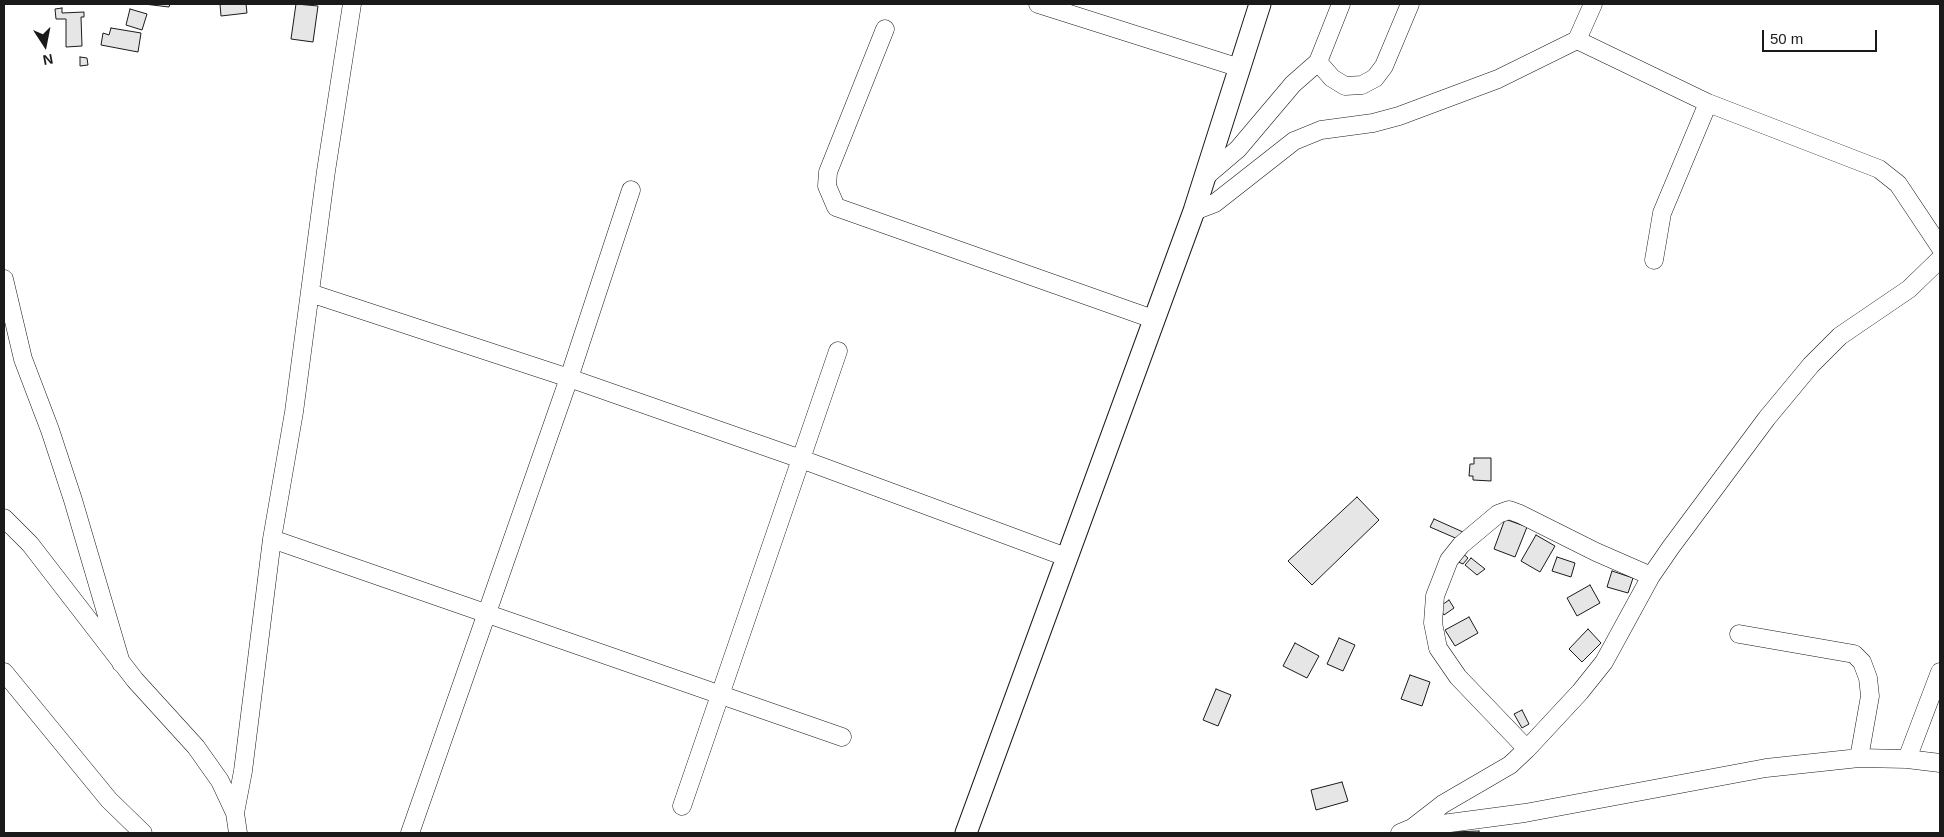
<!DOCTYPE html>
<html>
<head>
<meta charset="utf-8">
<style>
	body { margin:0 }
	#map { position:relative; width:1944px; height:837px; overflow:hidden; background:#fff; font-family:Helvetica,sans-serif }
	canvas { display:block }
	.frame { position:absolute; inset:0; border:5px solid #1a1a1a; pointer-events:none }
	.north { position:absolute; left:20px; top:20px; width:50px; height:50px; -webkit-text-stroke:4px #fff; paint-order:stroke; rotate:169deg; font-size:14px; font-weight:700; line-height:20px; text-align:center; color:#1a1a1a }
	.north::after { content:''; display:block; margin:auto; width:18px; height:22px; background:#1a1a1a; clip-path:polygon(50% 0,100% 100%,50% 72%,0 100%) }
	.scale { position:absolute; left:1762px; top:30px; width:115px; height:22px; box-sizing:border-box; border:2px solid #1a1a1a; border-top:0; padding-left:6px; font-size:15px; line-height:18px; white-space:nowrap; color:#1a1a1a; -webkit-text-stroke:4px #fff; paint-order:stroke }
</style>
</head>
<body>
<div id="map">
<canvas width="1944" height="837"></canvas>
<div class="frame"></div>
<div class="north">N</div>
<div class="scale">50 m</div>
</div>
<script>
const g = document.querySelector('canvas').getContext('2d');
g.lineJoin = 'round';
function paint(path, color) {
  g.fillStyle = color;
  g.fill(path, 'evenodd');
}
function poly(rows) {
  const path = new Path2D();
  for (const r of rows) {
    path.moveTo(r[0], r[1]);
    for (let i = 2; i < r.length; i += 2) path.lineTo(r[i], r[i + 1]);
  }
  return path;
}
function trace(path, color, width, dash) {
  g.strokeStyle = color;
  g.lineWidth = width;
  g.lineCap = dash ? 'butt' : 'round';
  g.setLineDash(dash || []);
  g.stroke(path);
}
const building = poly([
	[144,4,170,4,169,7,144,4],
	[220,4,246,4,247,13,221,16,220,4],
	[296,4,318,6,313,42,291,39,296,4],
	[62,8,62,13,84,12,84,17,81,17,82,46,66,47,66,19,56,19,55,9,62,8],
	[130,9,147,14,142,30,126,25,130,9],
	[111,28,141,33,138,52,101,45,103,33,109,35,111,28],
	[80,57,87,58,88,65,80,66,80,57],
	[1474,458,1491,458,1491,481,1473,480,1473,476,1469,476,1470,464,1474,464,1474,458],
	[1357,497,1379,520,1312,585,1288,561,1357,497],
	[1434,519,1463,532,1460,540,1430,527,1434,519],
	[1505,519,1527,527,1515,557,1494,549,1505,519],
	[1536,535,1555,546,1540,572,1521,561,1536,535],
	[1461,552,1468,558,1463,564,1454,560,1461,552],
	[1557,557,1575,563,1571,577,1552,571,1557,557],
	[1471,558,1485,569,1477,575,1465,565,1471,558],
	[1612,571,1633,578,1628,593,1607,587,1612,571],
	[1590,585,1600,603,1577,616,1567,598,1590,585],
	[1449,600,1454,608,1444,615,1439,607,1449,600],
	[1469,617,1478,633,1455,646,1445,630,1469,617],
	[1588,629,1601,643,1582,662,1569,649,1588,629],
	[1339,638,1355,645,1343,671,1327,664,1339,638],
	[1295,643,1319,656,1307,678,1283,666,1295,643],
	[1410,675,1430,682,1422,706,1401,699,1410,675],
	[1216,689,1231,695,1218,726,1203,720,1216,689],
	[1522,710,1529,724,1522,728,1514,714,1522,710],
	[1342,782,1348,801,1316,810,1311,790,1342,782],
	[1479,831,1479,833,1452,833,1452,832,1479,831]
]);
const minor = poly([
	[1038,4,1240,68],
	[885,29,828,172,827,186,836,207,1153,319],
	[1577,40,1708,103,1879,169,1898,184,1940,247],
	[1318,62,1332,78,1345,86,1362,85,1375,78,1384,66,1410,4],
	[1204,178,1238,149,1293,84,1318,62,1341,4],
	[1194,211,1215,203,1294,141,1321,130,1373,123,1399,116,1498,79,1577,40,1593,4],
	[1654,260,1662,213,1708,103],
	[4,279,23,359,50,430,73,500,121,663],
	[310,293,569,378,801,459,1066,557],
	[4,518,30,544,135,680,196,747,220,781,235,813,238,833],
	[272,539,842,737],
	[1739,634,1854,654,1862,662,1868,678,1870,696,1859,758],
	[4,672,109,800,143,833],
	[1527,749,1458,677,1438,648,1433,623,1435,596,1449,560,1461,545,1498,514,1509,510,1520,514,1596,552,1651,576],
	[1907,759,1940,672],
	[682,806,838,351],
	[235,813,243,771,272,539,294,412,326,171,352,4],
	[1412,828,1443,804,1510,765,1527,749,1580,692,1604,662,1651,576,1671,547,1767,418,1811,365,1840,336,1909,289,1940,259],
	[410,833,569,378,631,190],
	[1400,833,1412,828,1525,813,1766,768,1859,758,1907,759,1940,763]
]);
const major = poly([
	[966,833,1194,211,1260,4]
]);
paint(building, '#e6e6e6');
trace(building, '#1a1a1a', 1);
trace(minor, '#1a1a1a', 19);
trace(major, '#1a1a1a', 23);
trace(minor, '#fff', 18);
trace(major, '#fff', 21);
</script>
</body>
</html>
